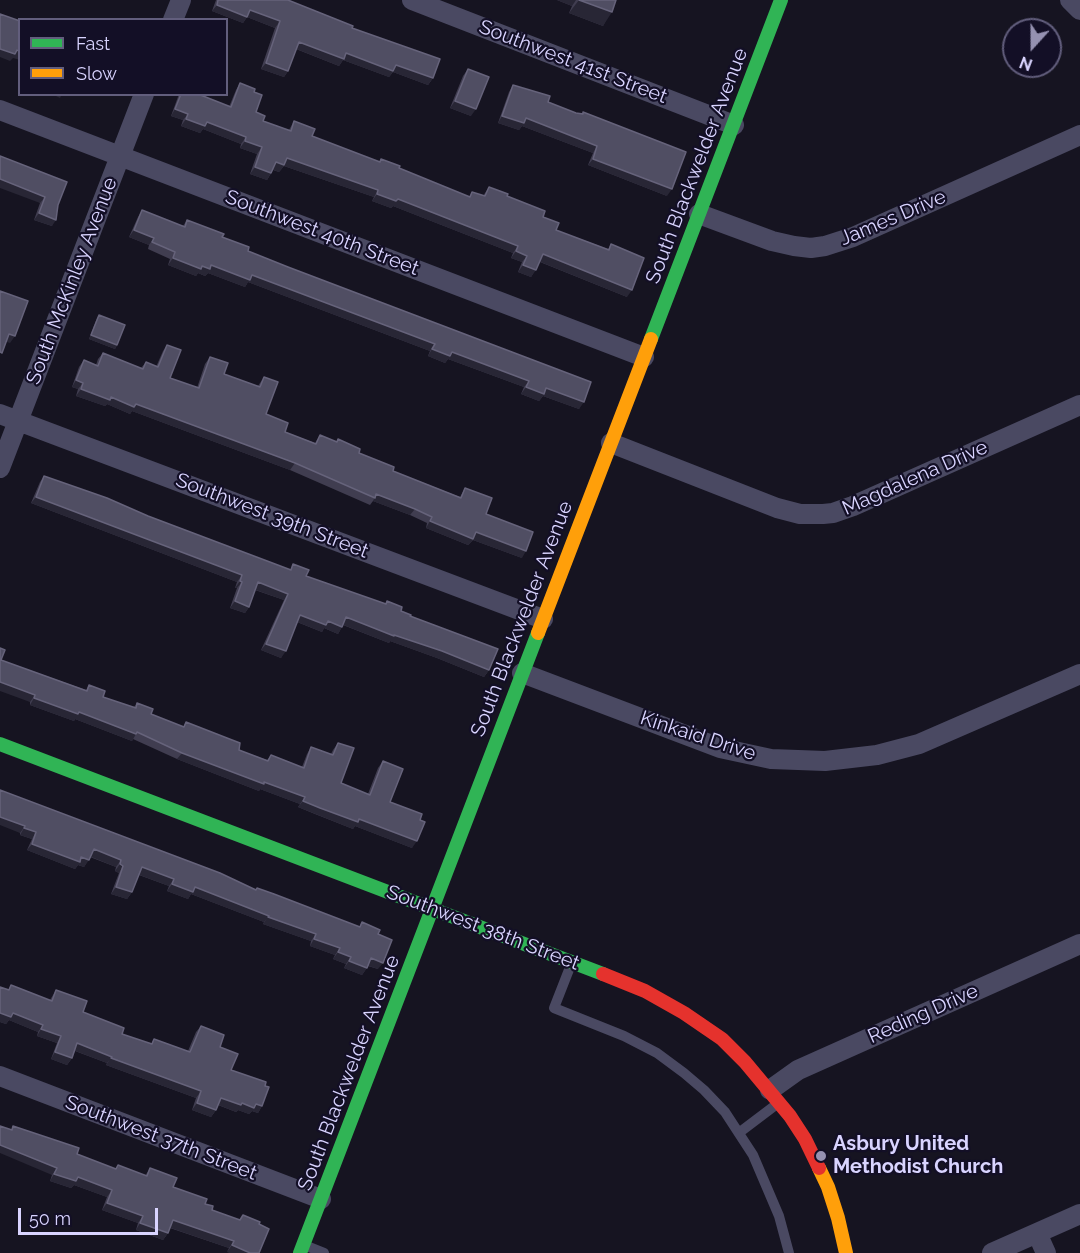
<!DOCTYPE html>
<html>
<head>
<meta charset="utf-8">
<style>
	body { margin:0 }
	#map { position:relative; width:1080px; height:1253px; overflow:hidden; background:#161421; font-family:Raleway,sans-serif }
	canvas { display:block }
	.legend { position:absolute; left:18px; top:18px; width:210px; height:78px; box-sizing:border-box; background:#130f26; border:2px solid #625e7d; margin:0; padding:8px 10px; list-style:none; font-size:18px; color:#d9d4ff }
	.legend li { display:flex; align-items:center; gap:12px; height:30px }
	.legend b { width:30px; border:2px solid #625e7d }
	.north { position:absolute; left:1002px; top:18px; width:60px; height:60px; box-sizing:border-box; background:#130f26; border:2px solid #625e7d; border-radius:50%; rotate:201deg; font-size:16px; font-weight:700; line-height:24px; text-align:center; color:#d9d4ff }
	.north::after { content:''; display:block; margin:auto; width:21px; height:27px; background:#9591b1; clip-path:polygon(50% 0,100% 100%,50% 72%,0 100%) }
	.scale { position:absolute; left:18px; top:1208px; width:140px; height:27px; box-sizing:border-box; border:3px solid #d9d4ff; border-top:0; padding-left:8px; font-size:18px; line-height:21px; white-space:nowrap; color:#d9d4ff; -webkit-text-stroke:4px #130f26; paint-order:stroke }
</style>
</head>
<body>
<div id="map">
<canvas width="1080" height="1253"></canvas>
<ul class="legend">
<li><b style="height:8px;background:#30b455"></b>Fast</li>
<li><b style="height:8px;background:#ff9f0a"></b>Slow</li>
</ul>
<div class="north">N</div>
<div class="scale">50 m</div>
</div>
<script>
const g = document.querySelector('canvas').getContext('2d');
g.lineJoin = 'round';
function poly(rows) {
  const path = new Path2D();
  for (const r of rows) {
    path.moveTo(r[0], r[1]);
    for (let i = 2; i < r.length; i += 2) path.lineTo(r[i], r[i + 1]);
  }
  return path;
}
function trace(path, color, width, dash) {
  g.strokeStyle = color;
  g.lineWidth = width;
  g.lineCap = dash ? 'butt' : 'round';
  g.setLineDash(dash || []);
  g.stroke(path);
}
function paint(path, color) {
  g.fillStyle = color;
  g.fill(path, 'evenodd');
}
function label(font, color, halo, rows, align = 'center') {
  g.font = font + ' Raleway,sans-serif';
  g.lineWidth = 4.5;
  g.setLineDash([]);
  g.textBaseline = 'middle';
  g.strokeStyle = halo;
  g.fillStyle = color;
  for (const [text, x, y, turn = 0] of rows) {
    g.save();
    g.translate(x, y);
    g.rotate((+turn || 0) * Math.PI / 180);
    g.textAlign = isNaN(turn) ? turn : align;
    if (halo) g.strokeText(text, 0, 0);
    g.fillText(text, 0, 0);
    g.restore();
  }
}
const lane = poly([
	[572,962,554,1008,624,1036,657,1053,684,1073,704,1090,725,1112,753,1155,779,1216,789,1253],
	[740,1132,777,1104],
	[304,1245,324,1253]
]);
const street = poly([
	[412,0,734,125],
	[1070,0,1080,10],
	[173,20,181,0],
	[0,110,644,357],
	[699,214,772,241,794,246,811,248,825,246,853,237,1080,135],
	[0,414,543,619],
	[611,443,777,508,800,514,823,514,833,513,853,506,1080,405],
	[0,468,144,94],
	[522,673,720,748,771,759,825,761,877,755,919,744,1080,674],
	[0,1076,321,1199],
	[770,1090,798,1070,1080,944],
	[1037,1233,1046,1253],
	[992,1253,1080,1214]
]);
const fast = poly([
	[651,339,781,0],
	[0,744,603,974],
	[300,1253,538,633]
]);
const slow = poly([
	[538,633,651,339],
	[819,1168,828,1187,838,1218,846,1253]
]);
const jam = poly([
	[603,974,645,991,684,1013,722,1039,745,1062,790,1116,805,1139,819,1168]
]);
const wall = poly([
	[216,0,288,0,352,28,433,78,428,85,393,72,389,77,343,60,339,66,296,49,288,71,284,77,261,69,275,28,247,17,243,23,212,11],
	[557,0,616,0,603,26,569,13,572,6],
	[468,69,471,116,450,108,463,76],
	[240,83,254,92,256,112,263,121,289,130,294,121,312,136,379,162,381,159,399,168,469,197,472,192,483,196,489,187,543,217,556,230,608,249,611,244,627,297,540,262,531,277,518,272,522,262,511,258,513,253,393,206,391,208,372,201,374,197,284,166,279,172,273,170,267,180,250,174,257,154,240,148,241,144,203,129,200,133,181,126,183,120,171,116,179,94,198,94,229,107,236,90],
	[513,85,548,102,576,113,582,114,583,112,667,196,588,165,593,153,522,126,519,130,498,123,509,92],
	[0,156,58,205,52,226,34,220,40,203],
	[142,210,183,226,187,220,222,237,248,251,288,267,591,382,579,409,543,396,539,401,521,394,524,387,448,359,445,363,428,356,430,351,248,282,245,287,208,273,205,276,198,273,196,276,168,265,170,259,148,249,149,245,129,237,138,217],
	[99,315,117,345,115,349,89,339,97,318],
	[167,345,170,378,197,388,205,364,210,357,224,374,258,386,264,377,266,414,285,432,315,443,320,435,336,442,338,439,359,453,393,471,460,497,465,488,522,558,473,540,468,545,426,528,427,523,410,515,373,501,370,505,290,470,132,411,130,414,107,404,105,406,76,396,78,389,72,387,79,367,84,360,96,365,98,359,103,353,141,368,146,362,156,367,163,351],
	[44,476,290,570,293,564,306,576,385,604,387,601,489,670,484,677,437,658,390,641,389,643,343,625,338,634,324,628,322,632,297,622,281,658,261,650,284,600,255,590,249,607,245,613,230,608,237,588,235,588,237,582,31,503,40,482],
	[1,660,86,690,89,685,103,697,134,707,137,703,151,714,183,727,186,722,239,750,267,760,271,755,302,767,307,754,311,747,331,754,333,750,338,743,341,783,368,794,378,768,383,761,390,802,420,820,412,848,355,826,353,829,315,814,298,807,300,804,260,789,259,791,177,759,133,739,132,741,75,719,74,721,30,705,30,702],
	[0,790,256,890,359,927,362,922,378,934,378,969,368,966,362,975,344,968,346,964,333,959,335,955,310,946,311,941,263,924,264,922,191,894,188,899,167,891,169,886,139,875,132,892,127,899,111,894,119,873,115,871,116,867,90,857,84,867,78,865,75,869,27,850,32,839,20,835,20,833],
	[11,985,50,1000,56,990,83,1012,122,1034,151,1044,154,1039,188,1051,196,1032,201,1026,220,1047,231,1070,265,1086,262,1106,258,1113,252,1111,249,1114,238,1110,236,1112,218,1105,216,1110,211,1117,192,1110,196,1098,106,1065,107,1063,75,1051,72,1058,67,1065,51,1059,57,1043,37,1036,38,1032,9,1020,6,1024,0,1022,0,987,8,990],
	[13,1126,77,1154,115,1169,118,1165,145,1176,150,1168,173,1187,205,1204,212,1210,239,1220,243,1215,260,1222,227,1252,229,1248,170,1228,168,1233,163,1240,136,1230,138,1223,102,1210,107,1197,74,1185,71,1188,50,1181,52,1175,11,1130]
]);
const shadedWall = poly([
	[557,0,576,0,572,6],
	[579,0,612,12,603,26,569,13],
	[217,5,250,10,280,21,275,28,247,17,243,23,212,11],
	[299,42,396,65,433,78,428,85,393,72,389,77,343,60,339,66,294,48],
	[0,49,17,50,20,52,20,60,13,58,10,61,0,57],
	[266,63,288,71,284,77,261,69],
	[52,94,62,94,60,98],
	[455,101,476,109,471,116,450,108],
	[175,109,188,114,183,120,171,116],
	[502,116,526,118,597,146,593,153,522,126,519,130,498,123],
	[186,119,207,122,246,137,241,144,203,129,200,133,181,126],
	[245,141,262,147,257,154,240,148],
	[287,158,378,190,374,197,284,166,279,172,271,169,276,162],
	[593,159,672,189,667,196,588,165],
	[255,167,271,173,267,180,250,174],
	[0,179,45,197,40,203,0,188],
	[377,194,398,199,518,246,513,253,393,206,391,208,372,201],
	[39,213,56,220,52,226,34,220],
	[134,230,154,238,149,245,129,237],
	[516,251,527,256,522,262,511,258],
	[543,254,632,290,627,297,538,261],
	[173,258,202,266,211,265,252,275,435,344,430,351,248,282,245,287,208,273,205,276,198,273,196,276,168,265],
	[523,265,536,270,531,277,518,272],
	[9,334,15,336,10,343,4,341],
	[91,335,117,345,115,349,89,339],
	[432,349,452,352,529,381,524,387,448,359,445,363,428,356],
	[76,380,83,383,78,389,72,387],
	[526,387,546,388,584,402,579,409,543,396,539,401,521,394],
	[81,389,136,404,295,463,290,470,132,411,130,414,107,404,105,406,76,396],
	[376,494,415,509,410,515,373,501],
	[36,497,242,575,237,582,31,503],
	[430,521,476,532,526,551,522,558,473,540,468,545,426,528],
	[240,581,242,582,237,588,235,588],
	[258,582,288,594,284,600,253,589],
	[235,601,249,607,245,613,230,608],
	[300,615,328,621,342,627,338,634,324,628,322,632,295,621],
	[346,617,442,651,489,670,484,677,437,658,390,641,389,643,341,624],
	[266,644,286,651,281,658,261,650],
	[0,682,35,695,30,702,0,691],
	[34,698,79,712,136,734,132,741,75,719,74,721,30,705],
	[182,753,305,797,300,804,260,789,259,791,177,759],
	[303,801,359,819,417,841,412,848,355,826,353,829,298,807],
	[0,817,25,826,20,833,0,825],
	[24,828,36,832,32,839,20,835],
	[32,844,81,857,89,860,84,867,78,865,75,869,27,850],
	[94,849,121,860,116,867,89,856],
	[120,864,123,866,119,873,115,871],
	[142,867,174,879,169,886,137,874],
	[172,884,195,887,269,916,264,922,191,894,188,899,167,891],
	[116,887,132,892,127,899,111,894],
	[268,917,316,934,311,941,263,924],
	[314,939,340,948,335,955,310,946],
	[338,952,351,957,346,964,333,959],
	[371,958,383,963,378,969,366,965],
	[349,961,367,968,362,975,344,968],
	[0,1013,13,1013,43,1025,38,1032,9,1020,6,1024,0,1022],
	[41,1029,61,1036,57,1043,37,1036],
	[77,1043,112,1057,107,1063,73,1050],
	[55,1052,72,1058,67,1065,51,1059],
	[111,1058,201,1091,196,1098,106,1065],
	[221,1098,242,1103,256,1104,262,1106,258,1113,252,1111,249,1114,238,1110,236,1112,216,1104],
	[197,1103,216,1110,211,1117,192,1110],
	[0,1145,57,1168,52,1175,0,1153],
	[54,1174,78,1177,112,1190,107,1197,74,1185,71,1188,50,1181],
	[107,1203,143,1216,138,1223,102,1210],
	[173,1220,234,1241,229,1248,168,1227],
	[140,1223,168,1233,163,1240,136,1230],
	[232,1245,250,1253,229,1253,227,1252]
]);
const building = poly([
	[218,0,288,0,353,26,352,28,440,59,433,78,396,65,393,71,346,53,344,59,299,42,288,71,266,63,280,21,250,10,247,17,217,5,218,0],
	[579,0,616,0,612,12,579,0],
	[0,14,20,21,20,52,17,50,15,54,0,49,0,14],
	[468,69,489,77,476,109,455,101,468,69],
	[240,83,255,89,254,92,262,95,256,112,265,116,263,121,291,131,294,121,315,129,312,136,380,162,381,159,400,166,399,168,470,197,472,192,485,196,489,187,508,194,507,196,545,211,543,217,559,223,556,230,609,250,611,244,644,258,632,290,543,254,536,270,523,265,527,256,516,251,518,246,398,199,396,201,377,194,378,190,287,158,284,165,276,162,271,173,255,167,262,147,245,141,246,137,207,122,205,126,186,119,188,114,175,109,181,94,198,94,231,107,240,83],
	[513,85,550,96,548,102,576,113,583,114,583,112,686,152,672,189,593,159,597,146,526,118,524,123,502,116,513,85],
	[0,156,67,182,58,205,56,220,39,213,45,197,0,179,0,156],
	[142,210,185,227,187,220,224,234,222,237,249,247,248,251,288,267,591,382,584,402,546,388,544,394,526,387,529,381,452,352,450,356,432,349,435,344,252,275,250,280,211,265,210,269,202,266,201,269,173,258,175,252,152,242,154,238,134,230,142,210],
	[0,291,28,301,15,336,9,334,2,353,0,352,0,291],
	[99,315,125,325,117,345,91,335,99,315],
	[167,345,181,350,170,378,199,388,210,357,228,363,224,374,260,387,264,377,278,382,266,414,288,423,285,432,316,444,320,435,337,442,338,439,360,449,359,453,394,467,393,471,461,498,465,488,492,498,486,514,533,532,526,551,476,532,473,539,430,521,432,517,415,509,376,494,375,498,295,463,136,404,134,407,111,397,110,400,81,389,83,383,76,380,84,360,98,366,103,353,143,369,146,362,158,367,167,345],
	[44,476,107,498,148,516,291,570,293,564,309,570,306,576,386,604,387,601,402,607,401,611,411,615,410,616,498,649,489,670,442,651,394,635,394,636,346,617,342,627,328,621,326,625,300,615,286,651,266,644,288,594,258,582,249,607,235,601,242,582,240,581,242,575,36,497,44,476],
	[0,648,5,650,1,660,87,691,89,685,105,691,103,697,136,708,137,703,153,709,151,714,184,727,186,722,227,738,240,743,239,750,268,761,271,755,304,768,311,747,333,755,338,743,354,748,341,783,370,795,383,761,403,769,390,802,422,814,420,820,425,822,417,841,359,819,358,822,320,808,303,801,305,797,264,782,264,784,182,753,137,732,136,734,79,712,78,714,34,698,35,695,0,682,0,648],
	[0,790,220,873,256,890,257,888,274,894,360,927,362,922,380,930,378,934,392,940,383,963,371,958,367,968,349,961,351,957,338,952,340,948,314,939,316,934,268,917,269,916,195,887,193,892,172,884,174,879,142,867,132,892,116,887,123,866,120,864,121,860,94,849,89,860,81,857,80,862,32,844,36,832,24,828,25,826,0,817,0,790],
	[11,985,52,1001,56,990,87,1001,83,1012,124,1028,122,1034,152,1044,154,1039,190,1052,201,1026,224,1035,220,1047,238,1054,231,1070,266,1082,265,1086,269,1087,262,1106,256,1104,254,1108,242,1103,241,1105,221,1098,216,1110,197,1103,201,1091,111,1058,112,1057,77,1043,72,1058,55,1052,61,1036,41,1029,43,1025,13,1013,11,1017,0,1013,0,987,9,990,11,985],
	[0,1126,12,1130,13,1126,79,1148,77,1154,116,1169,118,1165,147,1176,150,1168,177,1178,173,1187,207,1199,205,1204,213,1206,212,1210,240,1220,243,1215,260,1222,259,1224,269,1229,259,1253,250,1253,232,1245,234,1241,173,1220,168,1233,140,1223,143,1216,107,1203,112,1190,78,1177,76,1181,54,1174,57,1168,0,1145,0,1126]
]);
const markers = [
	[821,1156,6,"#9591b1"]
];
const streetNames = [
	["Southwest 41st Street",573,62,21],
	["South Blackwelder Avenue",697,166,-69],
	["James Drive",893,218,-23],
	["Southwest 40th Street",322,233,21],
	["South McKinley Avenue",72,281,-69],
	["Magdalena Drive",915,478,-24],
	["Southwest 39th Street",272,516,21],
	["South Blackwelder Avenue",522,619,-69],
	["Kinkaid Drive",698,736,18],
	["Southwest 38th Street",483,928,21],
	["Reding Drive",923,1014,-24],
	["South Blackwelder Avenue",349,1073,-69],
	["Southwest 37th Street",161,1138,21]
];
const poiNames = [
	["Asbury United",833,1144],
	["Methodist Church",833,1167]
];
trace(lane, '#4a4962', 10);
trace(street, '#4a4962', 20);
trace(fast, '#30b455', 14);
trace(slow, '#ff9f0a', 14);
trace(jam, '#e5322d', 14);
paint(wall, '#403d50');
paint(shadedWall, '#282635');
paint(building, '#504e63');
trace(building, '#66637b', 1.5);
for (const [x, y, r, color] of markers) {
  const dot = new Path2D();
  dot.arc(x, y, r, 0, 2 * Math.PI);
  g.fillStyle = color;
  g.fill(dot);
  trace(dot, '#130f26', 2);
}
label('20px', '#d9d4ff', '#130f26', streetNames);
label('bold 20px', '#d9d4ff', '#130f26', poiNames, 'left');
</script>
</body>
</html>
